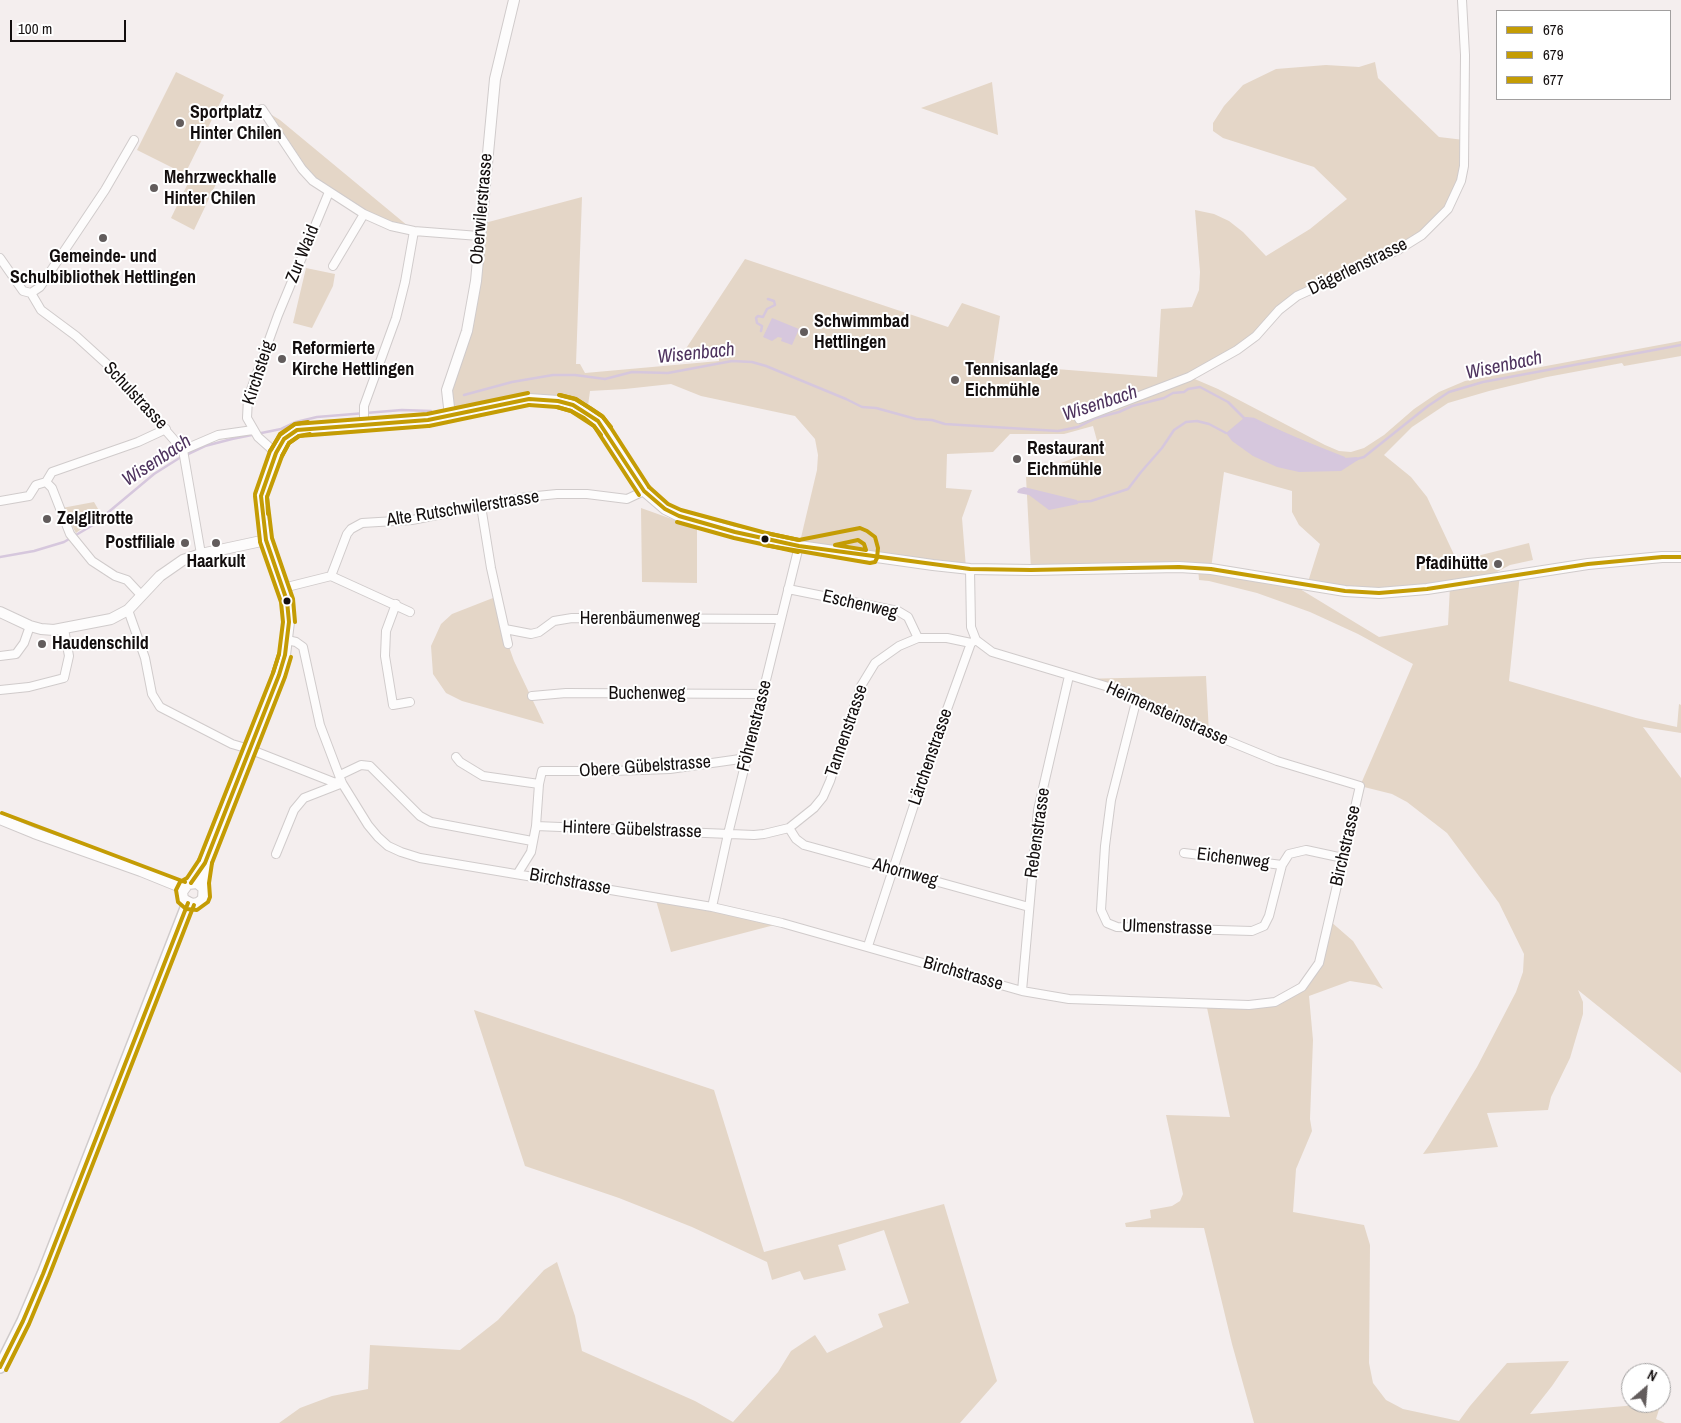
<!DOCTYPE html>
<html>
<head>
<meta charset="utf-8">
<style>
	body { margin:0 }
	#map { position:relative; width:1681px; height:1423px; overflow:hidden; background:#f4eeee; font-family:"Archivo Narrow",sans-serif }
	canvas { display:block }
	.legend { position:absolute; left:1496px; top:10px; width:175px; height:90px; box-sizing:border-box; background:#fff; border:1px solid #a19f9f; margin:0; padding:6px 9px; list-style:none; font-size:15px; color:#130e0e }
	.legend li { display:flex; align-items:center; gap:10px; height:25px }
	.legend b { width:25px; border:1px solid #a19f9f }
	.north { position:absolute; left:1621px; top:1363px; width:50px; height:50px; box-sizing:border-box; background:#fff; border:1px solid #a19f9f; border-radius:50%; rotate:27deg; font-size:14px; font-weight:700; line-height:20px; text-align:center; color:#130e0e }
	.north::after { content:''; display:block; margin:auto; width:18px; height:22px; background:#625c5c; clip-path:polygon(50% 0,100% 100%,50% 72%,0 100%) }
	.scale { position:absolute; left:10px; top:20px; width:116px; height:22px; box-sizing:border-box; border:2px solid #130e0e; border-top:0; padding-left:6px; font-size:15px; line-height:18px; white-space:nowrap; color:#130e0e; -webkit-text-stroke:4px #fff; paint-order:stroke }
</style>
</head>
<body>
<div id="map">
<canvas width="1681" height="1423"></canvas>
<ul class="legend">
<li><b style="height:6px;background:#c49c04"></b>676</li>
<li><b style="height:6px;background:#c49c04"></b>679</li>
<li><b style="height:6px;background:#c49c04"></b>677</li>
</ul>
<div class="north">N</div>
<div class="scale">100 m</div>
</div>
<script>
const g = document.querySelector('canvas').getContext('2d');
g.lineJoin = 'round';
function paint(path, color) {
  g.fillStyle = color;
  g.fill(path, 'evenodd');
}
function poly(rows) {
  const path = new Path2D();
  for (const r of rows) {
    path.moveTo(r[0], r[1]);
    for (let i = 2; i < r.length; i += 2) path.lineTo(r[i], r[i + 1]);
  }
  return path;
}
function trace(path, color, width, dash) {
  g.strokeStyle = color;
  g.lineWidth = width;
  g.lineCap = dash ? 'butt' : 'round';
  g.setLineDash(dash || []);
  g.stroke(path);
}
function label(font, color, halo, rows, align = 'center') {
  g.font = font + ' "Archivo Narrow",sans-serif';
  g.lineWidth = 4;
  g.setLineDash([]);
  g.textBaseline = 'middle';
  g.strokeStyle = halo;
  g.fillStyle = color;
  for (const [text, x, y, turn = 0] of rows) {
    g.save();
    g.translate(x, y);
    g.rotate((+turn || 0) * Math.PI / 180);
    g.textAlign = isNaN(turn) ? turn : align;
    if (halo) g.strokeText(text, 0, 0);
    g.fillText(text, 0, 0);
    g.restore();
  }
}
const green = poly([
	[1375,62,1378,78,1439,137,1464,140,1464,166,1455,197,1422,235,1297,296,1256,336,1190,377,1218,389,1325,445,1339,451,1351,452,1364,448,1384,435,1414,409,1439,392,1465,381,1681,341,1681,356,1624,366,1622,363,1547,377,1489,391,1448,403,1412,427,1384,455,1411,477,1427,497,1457,561,1529,543,1533,560,1510,565,1495,573,1496,577,1520,574,1509,681,1636,718,1677,727,1679,704,1681,705,1681,733,1643,727,1681,778,1681,1073,1578,990,1583,1002,1583,1014,1570,1058,1551,1097,1548,1110,1487,1113,1498,1147,1423,1154,1430,1144,1477,1067,1516,992,1523,972,1524,954,1499,903,1447,833,1407,802,1392,794,1360,786,1413,664,1358,634,1310,612,1257,593,1209,581,1199,580,1198,568,1031,570,1026,477,1099,448,1093,426,1064,434,1010,434,993,452,947,454,946,488,972,490,962,518,966,568,799,546,817,470,818,455,815,439,795,416,701,396,671,384,625,389,590,391,587,413,543,399,450,416,453,369,462,347,481,224,582,197,576,364,580,364,585,373,719,361,719,352,683,357,685,350,745,259,948,327,962,303,1000,316,993,364,1157,377,1161,309,1192,307,1199,290,1200,272,1195,210,1214,214,1229,221,1243,232,1266,256,1310,229,1347,199,1314,167,1223,138,1213,131,1213,123,1224,106,1243,85,1276,69,1326,65,1359,67],
	[1224,472,1292,491,1292,512,1299,525,1320,544,1307,585,1379,593,1450,586,1448,625,1379,637,1300,589,1298,583,1211,569],
	[176,72,224,95,185,174,137,150],
	[992,82,998,135,921,108],
	[262,109,280,120,414,231,391,226,313,181],
	[193,173,216,184,194,230,171,218],
	[306,268,335,274,333,286,312,328,293,323],
	[94,502,101,514,76,533,62,508],
	[641,508,697,528,697,583,642,582],
	[498,596,508,644,514,661,544,724,462,701,446,693,433,674,431,646,441,624,452,614],
	[1206,676,1209,734,1137,698,1080,679],
	[655,897,782,923,671,952],
	[1330,921,1353,941,1383,989,1375,985,1350,981,1309,996,1313,1040,1310,1119,1312,1131,1296,1169,1293,1212,1364,1225,1370,1245,1369,1363,1373,1383,1386,1400,1403,1409,1459,1421,1470,1406,1507,1363,1569,1361,1552,1386,1530,1414,1661,1403,1656,1419,1665,1423,1254,1423,1232,1344,1204,1228,1126,1227,1125,1223,1151,1218,1150,1210,1172,1206,1180,1201,1183,1194,1166,1115,1230,1117,1206,1003,1275,1002,1302,987,1319,963],
	[474,1010,714,1090,764,1252,944,1204,997,1381,960,1423,279,1423,300,1408,332,1396,368,1389,370,1345,460,1350,498,1320,544,1270,557,1262,575,1316,582,1351,695,1401,733,1422,778,1372,791,1351,815,1335,827,1353,883,1327,878,1314,909,1303,884,1230,838,1245,846,1270,804,1280,800,1271,772,1280,767,1262,692,1227,619,1198,525,1166]
]);
const water = poly([
	[772,318,799,329,792,345,781,341,782,338,778,337,772,341,763,337],
	[1244,418,1254,419,1344,458,1357,457,1358,460,1341,471,1299,472,1277,467,1253,456,1232,441,1226,433],
	[1024,487,1077,500,1078,504,1049,510,1029,495,1018,493,1017,492,1019,489]
]);
const stream = poly([
	[761,331,762,326,757,323,756,318,758,316,763,317,767,309,775,305,774,301,768,299],
	[464,395,512,382,553,375,575,375,605,379,632,372,668,373,732,361,752,362,766,366,846,399,862,407,876,408,916,419,932,420,945,424,1058,431,1078,427,1096,418,1119,412,1132,406,1164,398,1173,393,1184,392,1188,389,1200,387,1228,402,1244,418,1254,419,1291,437,1344,458],
	[186,455,205,446,232,439,281,429,296,422,317,417,402,410,431,411],
	[1357,459,1364,457,1428,406,1449,392,1483,382,1681,345],
	[1078,502,1091,501,1128,489,1141,472,1162,448,1174,430,1186,422,1197,421,1209,424,1226,433],
	[0,557,34,551,64,542,93,525,154,474,181,457]
]);
const minor = poly([
	[262,109,302,169,313,181,364,214,391,226,414,231,479,236],
	[0,258,23,291,31,293,40,287,105,190,134,140],
	[333,266,364,214],
	[31,293,41,310,76,336,109,366,183,450,201,554],
	[1079,419,1189,377,1237,350,1256,336,1279,310,1297,296,1398,250,1422,235,1448,209,1461,181,1464,166,1465,55,1462,0],
	[364,425,364,406,396,318,405,282,414,231],
	[183,450,218,435,253,430],
	[276,453,258,437,247,418,248,398,278,315,329,192],
	[46,482,52,488,70,534,92,561,115,576,127,580,141,595],
	[0,501,29,496,36,485,46,482,52,472,138,442,166,429],
	[481,506,491,568,508,644],
	[331,576,410,612],
	[283,588,331,576,347,534,351,529,362,523,412,520,527,497,557,494,587,494,627,499,644,491],
	[788,589,898,611,908,617,918,638],
	[396,604,386,631,385,656,393,705,410,702],
	[128,610,145,658,152,694,160,707,232,744,249,749,333,782,342,783],
	[505,629,531,634,539,632,554,621,572,618,780,619],
	[287,640,296,642,303,647,320,725,342,783,368,825,378,837,388,846,401,852,420,858,712,907,782,923,1022,991,1069,999,1249,1005,1275,1002,1302,987,1319,963,1360,786,1277,761,1180,721,1122,691,992,652,976,640],
	[0,656,16,654,24,643,30,626],
	[0,690,29,687,64,678,69,656,64,629],
	[532,696,566,693,763,694],
	[1137,698,1111,800,1105,846,1101,910,1107,923,1117,927,1252,931,1264,926,1269,916,1282,865,1289,854,1306,850,1343,858],
	[456,757,460,762,483,776,539,784],
	[340,775,361,765,370,766,420,816,431,822,532,841],
	[536,826,754,835,764,834,789,828,814,808,823,797,830,781,861,686,875,663,899,646,918,638,947,638,971,643],
	[789,828,796,839,804,845,1029,907],
	[1184,853,1282,865],
	[276,854,294,810,304,798,340,784],
	[518,873,531,852,536,826,539,784,542,771,613,771,670,769,747,758],
	[712,907,728,834,799,546],
	[868,946,928,762,971,643,976,640,971,627,970,569],
	[1022,991,1038,810,1069,676]
]);
const tertiary = poly([
	[450,416,447,390,467,331,476,281,495,79,514,0],
	[0,612,30,626,41,629,54,630,111,619,128,610,160,576,183,560,201,554,266,540],
	[0,819,34,833,141,871,183,888],
	[191,883,205,863,279,675,285,655,289,622,287,601,266,540,262,515,261,496,276,453,284,439,297,430,309,428,428,420,529,399,558,401,573,405,587,413,598,421,606,431,644,491,665,509,679,516,735,532,799,546,933,565,970,569,1031,570,1179,567,1211,569,1345,591,1379,593,1427,589,1588,564,1662,557,1681,557],
	[203,888,197,883,188,884,182,892,183,899,192,904,198,903,203,899,205,864]
]);
const secondary = poly([
	[0,1367,23,1321,43,1274,188,903]
]);
const bus1 = poly([
	[191,883,205,863,279,675,285,655,289,622,287,601,266,540,261,496,276,453,284,439,297,430,428,420,529,399,558,401,573,405,598,421,644,491,665,509,679,516,735,532,799,546,970,569,1031,570,1179,567,1211,569,1345,591,1379,593,1427,589,1588,564,1662,557,1681,557],
	[0,1367,23,1321,43,1274,188,903]
]);
const bus2 = poly([
	[560,395,576,399,603,417,611,428,649,487],
	[529,405,557,407,571,411,594,426,639,495],
	[271,450,280,434,295,424,308,422],
	[255,494,270,451],
	[268,514,267,497,282,456,289,443,299,436,310,434],
	[764,545,870,563,875,562,877,558,878,548,875,537,867,531,860,528,799,540,766,533],
	[199,860,273,673,279,654],
	[212,863,285,677,291,657],
	[6,1370,29,1324,49,1276,194,905]
]);
const bus3 = poly([
	[559,395,575,399,590,408,602,416,611,427],
	[557,407,571,411,584,418,594,426,601,435],
	[429,426,529,405],
	[270,451,280,435,295,424,427,414,528,393],
	[282,456,289,443,299,436,428,426],
	[649,487,668,504,681,510,766,533,799,540],
	[255,496,260,541],
	[267,497,272,538,293,599,295,622],
	[677,522,734,538,798,552],
	[858,540,864,544,866,550,835,545,858,540],
	[260,542,281,602,283,622,279,654,273,673],
	[2,813,185,882],
	[199,860,187,878,180,882,176,890,178,902,186,909,197,910,208,902,210,897,209,883,212,863]
]);
const markers = [
	[180,123,5,"#625c5c"],
	[154,188,5,"#625c5c"],
	[103,238,5,"#625c5c"],
	[804,332,5,"#625c5c"],
	[282,359,5,"#625c5c"],
	[955,380,5,"#625c5c"],
	[1017,459,5,"#625c5c"],
	[47,519,5,"#625c5c"],
	[765,539,4.5,"#130e0e"],
	[185,543,5,"#625c5c"],
	[216,543,5,"#625c5c"],
	[1498,564,5,"#625c5c"],
	[287,601,4.5,"#130e0e"],
	[42,644,5,"#625c5c"]
];
const poiNames = [
	["Sportplatz",190,113],
	["Hinter Chilen",190,134],
	["Mehrzweckhalle",164,178],
	["Hinter Chilen",164,199],
	["Gemeinde- und",103,257,"center"],
	["Schulbibliothek Hettlingen",103,278,"center"],
	["Schwimmbad",814,322],
	["Hettlingen",814,343],
	["Reformierte",292,349],
	["Kirche Hettlingen",292,370],
	["Tennisanlage",965,370],
	["Eichmühle",965,391],
	["Restaurant",1027,449],
	["Eichmühle",1027,470],
	["Zelglitrotte",57,519],
	["Postfiliale",175,543,"right"],
	["Haarkult",216,562,"center"],
	["Pfadihütte",1488,564,"right"],
	["Haudenschild",52,644]
];
const streetNames = [
	["Oberwilerstrasse",482,209,-85],
	["Zur Waid",303,254,-68],
	["Dägerlenstrasse",1358,267,-26],
	["Kirchsteig",259,373,-72],
	["Schulstrasse",135,396,47],
	["Alte Rutschwilerstrasse",463,509,-9],
	["Eschenweg",860,605,13],
	["Herenbäumenweg",640,619],
	["Buchenweg",647,694],
	["Heimensteinstrasse",1167,714,24],
	["Föhrenstrasse",755,726,-76],
	["Tannenstrasse",847,731,-71],
	["Lärchenstrasse",931,757,-71],
	["Obere Gübelstrasse",645,767,-4],
	["Hintere Gübelstrasse",632,830,2],
	["Rebenstrasse",1038,833,-82],
	["Birchstrasse",1346,846,-77],
	["Eichenweg",1233,859,7],
	["Ahornweg",905,873,15],
	["Birchstrasse",570,882,10],
	["Ulmenstrasse",1167,928,2],
	["Birchstrasse",963,974,16]
];
const waterNames = [
	["Wisenbach",696,354,-6],
	["Wisenbach",1504,366,-12],
	["Wisenbach",1100,404,-18],
	["Wisenbach",157,461,-33]
];
paint(green, '#e4d6c7');
paint(water, '#d6c7dd');
trace(stream, '#d6c7dd', 2.5);
trace(minor, '#d0cbcb', 10);
trace(tertiary, '#d0cbcb', 12);
trace(secondary, '#d0cbcb', 14);
trace(minor, '#fdfcfc', 8);
trace(tertiary, '#fdfcfc', 10);
trace(secondary, '#fdfcfc', 11);
trace(bus1, '#c49c04', 4);
trace(bus2, '#c49c04', 4);
trace(bus3, '#c49c04', 4);
for (const [x, y, r, color] of markers) {
  const dot = new Path2D();
  dot.arc(x, y, r, 0, 2 * Math.PI);
  g.fillStyle = color;
  g.fill(dot);
  trace(dot, '#fff', 2);
}
label('bold 18px', '#130e0e', '#fff', poiNames, 'left');
label('18px', '#130e0e', '#fff', streetNames);
label('italic 19px', '#4e335e', '#fff', waterNames);
</script>
</body>
</html>
